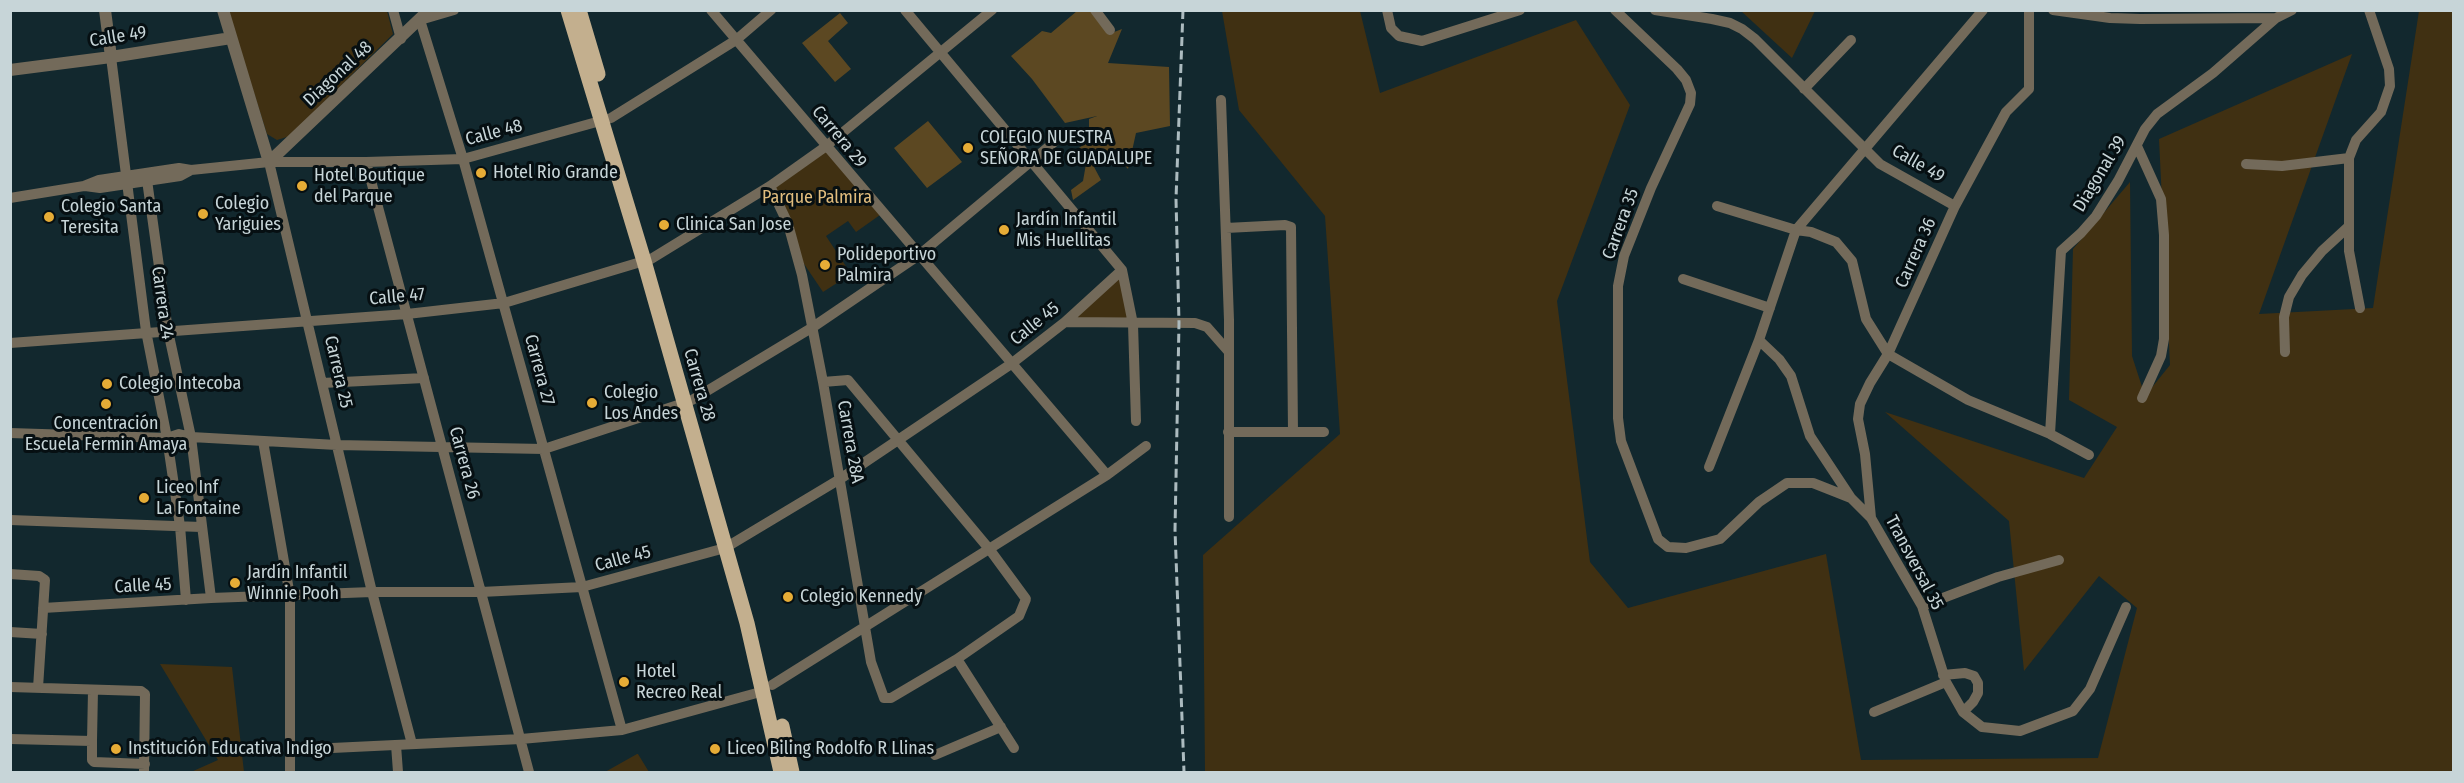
<!DOCTYPE html>
<html>
<head>
<meta charset="utf-8">
<style>
	body { margin:0 }
	#map { position:relative; width:2464px; height:783px; overflow:hidden; background:#12282e; font-family:"Fira Sans Condensed",sans-serif }
	canvas { display:block }
	.frame { position:absolute; inset:0; border:12px solid #c7d5d8; pointer-events:none }
</style>
</head>
<body>
<div id="map">
<canvas width="2464" height="783"></canvas>
<div class="frame"></div>
</div>
<script>
const g = document.querySelector('canvas').getContext('2d');
g.lineJoin = 'round';
function paint(path, color) {
  g.fillStyle = color;
  g.fill(path, 'evenodd');
}
function poly(rows) {
  const path = new Path2D();
  for (const r of rows) {
    path.moveTo(r[0], r[1]);
    for (let i = 2; i < r.length; i += 2) path.lineTo(r[i], r[i + 1]);
  }
  return path;
}
function trace(path, color, width, dash) {
  g.strokeStyle = color;
  g.lineWidth = width;
  g.lineCap = dash ? 'butt' : 'round';
  g.setLineDash(dash || []);
  g.stroke(path);
}
function label(font, color, halo, rows, align = 'center') {
  g.font = font + ' "Fira Sans Condensed",sans-serif';
  g.lineWidth = 6;
  g.setLineDash([]);
  g.textBaseline = 'middle';
  g.strokeStyle = halo;
  g.fillStyle = color;
  for (const [text, x, y, turn = 0] of rows) {
    g.save();
    g.translate(x, y);
    g.rotate((+turn || 0) * Math.PI / 180);
    g.textAlign = isNaN(turn) ? turn : align;
    if (halo) g.strokeText(text, 0, 0);
    g.fillText(text, 0, 0);
    g.restore();
  }
}
const green = poly([
	[228,11,387,11,393,34,290,136,277,140,267,134],
	[1222,11,1360,11,1380,93,1576,20,1630,105,1557,301,1590,562,1628,608,1826,554,1861,760,2098,758,2137,608,2099,576,2024,671,2009,521,1885,412,2084,478,2117,427,2069,400,2073,249,2130,182,2132,356,2145,396,2170,365,2159,139,2352,54,2259,314,2373,308,2419,11,2453,11,2453,772,1205,772,1203,555,1340,434,1325,216,1239,110],
	[1741,11,1815,11,1792,58],
	[825,147,880,215,856,232,848,221,826,236,851,274,823,292,798,255,770,186],
	[1120,275,1130,321,1071,319],
	[160,664,232,667,244,772,191,772,218,760],
	[638,754,649,772,605,772,637,754]
]);
const forest = poly([
	[1077,11,1092,11,1109,34,1122,29,1108,63,1169,67,1170,126,1136,133,1128,169,1110,150,1094,167,1101,180,1073,200,1071,190,1083,181,1086,164,1076,150,1089,141,1089,119,1097,116,1065,123,1032,79,1011,56,1042,31,1051,33],
	[840,13,848,23,828,41,851,69,835,82,802,43],
	[928,121,962,162,927,188,894,148]
]);
const minor = poly([
	[393,10,401,39],
	[454,10,420,20,463,159,622,730],
	[711,10,1107,475],
	[905,10,1122,270,1133,324,1136,421],
	[1095,10,1110,30],
	[1387,10,1391,28,1399,36,1422,41,1520,10],
	[1615,10,1677,69,1686,80,1691,93,1690,104,1651,188,1624,256,1618,286,1618,418,1621,441,1658,539,1668,547,1686,548,1720,539,1759,502,1787,483,1813,483,1851,498],
	[1655,10,1712,19,1730,23,1742,29,1755,39,1880,164,1955,206],
	[2053,10,2110,18,2140,19,2276,18,2292,10],
	[111,57,146,331,167,438,180,526,186,600],
	[1804,89,1851,40],
	[1221,100,1229,320,1229,517],
	[2137,146,2161,199,2164,235,2164,339,2161,356,2142,398],
	[269,162,372,592,412,744],
	[366,162,529,772],
	[2246,164,2282,166,2349,158],
	[146,173,168,331,191,437,211,598],
	[85,186,100,188,180,176,191,170],
	[770,186,788,224,802,275,823,382,871,662,884,698,891,698,957,659,1019,616,1026,599,990,550,848,380,823,382],
	[10,198,84,186,99,180,179,168,191,170,269,162,366,162,463,159,611,118,736,40,771,10],
	[1717,206,1796,230,1811,232,1836,242,1852,261,1866,319,1888,354,1968,400,2050,434,2089,455],
	[1226,228,1285,225,1291,227,1293,432],
	[651,259,770,186,825,147,992,10],
	[1683,279,1770,308],
	[2360,308,2349,251,2349,158,2356,140,2381,112,2390,86,2389,69,2369,10],
	[1065,322,1195,323,1207,327,1229,352],
	[1759,340,1779,359,1791,376,1810,436,1851,498,1871,518,1922,606,1946,682,1963,712,1982,727,2020,731,2073,711,2090,689,2126,607],
	[10,343,407,314,504,303,644,261],
	[2285,352,2284,317,2289,297,2302,275,2322,251,2347,228],
	[322,383,424,378],
	[692,400,813,327,919,255,1065,133],
	[1228,432,1324,432],
	[10,433,167,438,179,442,191,437],
	[2050,434,2061,251,2081,233,2096,216,2118,181,2145,129,2157,114,2213,73,2276,18],
	[167,438,179,434,191,437,337,445,544,449,684,403],
	[263,441,290,596,290,772],
	[1709,467,1759,340,1796,230,1983,10],
	[1871,518,1865,454,1858,419,1860,404,1870,383,1888,354,1955,206,2006,112,2029,89,2029,10],
	[10,520,201,527],
	[10,574,39,576,45,580,38,688],
	[1922,606,1998,577,2059,560],
	[43,608,211,598,372,592,481,592,582,587,725,548,840,479,1011,364,1065,322,1122,270],
	[10,632,42,634],
	[957,659,1014,748],
	[1943,675,1965,673,1974,676,1978,683,1978,693,1973,702,1963,712],
	[772,685,1107,475,1146,446],
	[10,687,141,691,145,694,144,772],
	[1874,712,1946,682],
	[10,739,92,741,93,690],
	[92,741,92,760,94,762,145,764],
	[396,745,398,772],
	[290,750,521,739,622,730,764,691],
	[935,755,1001,727]
]);
const tertiary = poly([
	[105,10,111,57],
	[223,10,269,162,429,10],
	[10,70,111,57,231,38]
]);
const primary = poly([
	[568,10,644,261,747,623,781,772],
	[579,10,598,74],
	[782,726,792,772]
]);
const rail = poly([
	[1183,10,1176,199,1179,323,1175,530,1184,772]
]);
const markers = [
	[968,148,6,"#e6ac36"],
	[481,173,6,"#e6ac36"],
	[302,186,6,"#e6ac36"],
	[203,214,6,"#e6ac36"],
	[49,217,6,"#e6ac36"],
	[664,225,6,"#e6ac36"],
	[1004,230,6,"#e6ac36"],
	[825,265,6,"#e6ac36"],
	[107,384,6,"#e6ac36"],
	[592,403,6,"#e6ac36"],
	[106,404,6,"#e6ac36"],
	[144,498,6,"#e6ac36"],
	[235,583,6,"#e6ac36"],
	[788,597,6,"#e6ac36"],
	[624,682,6,"#e6ac36"],
	[116,749,6,"#e6ac36"],
	[715,749,6,"#e6ac36"]
];
const streetNames = [
	["Calle 49",118,37,-9],
	["Diagonal 48",338,74,-43],
	["Calle 48",494,133,-15],
	["Carrera 29",839,137,50],
	["Calle 49",1918,164,30],
	["Diagonal 39",2100,174,-59],
	["Carrera 35",1621,224,-70],
	["Carrera 36",1916,253,-66],
	["Calle 47",397,297,-5],
	["Carrera 24",162,303,82],
	["Calle 45",1035,324,-39],
	["Carrera 27",539,370,75],
	["Carrera 25",338,372,77],
	["Carrera 28",699,385,74],
	["Carrera 28A",850,442,80],
	["Carrera 26",464,463,75],
	["Calle 45",623,559,-15],
	["Transversal 35",1914,563,62],
	["Calle 45",143,586,-3]
];
const poiNames = [
	["COLEGIO NUESTRA",980,138],
	["SEÑORA DE GUADALUPE",980,159],
	["Hotel Rio Grande",493,173],
	["Hotel Boutique",314,176],
	["del Parque",314,197],
	["Colegio",215,204],
	["Yariguies",215,225],
	["Colegio Santa",61,207],
	["Teresita",61,228],
	["Jardín Infantil",1016,220],
	["Mis Huellitas",1016,241],
	["Clinica San Jose",676,225],
	["Polideportivo",837,255],
	["Palmira",837,276],
	["Colegio Intecoba",119,384],
	["Colegio",604,393],
	["Los Andes",604,414],
	["Concentración",106,424,"center"],
	["Escuela Fermin Amaya",106,445,"center"],
	["Liceo Inf",156,488],
	["La Fontaine",156,509],
	["Jardín Infantil",247,573],
	["Winnie Pooh",247,594],
	["Colegio Kennedy",800,597],
	["Hotel",636,672],
	["Recreo Real",636,693],
	["Institución Educativa Indigo",128,749],
	["Liceo Biling Rodolfo R Llinas",727,749]
];
const parkNames = [
	["Parque Palmira",817,198]
];
paint(green, '#403012');
paint(forest, '#5c4822');
trace(minor, '#736a5a', 10);
trace(tertiary, '#736a5a', 12);
trace(primary, '#c3af8e', 15);
trace(rail, '#acbbbf', 3, [9, 4.5]);
for (const [x, y, r, color] of markers) {
  const dot = new Path2D();
  dot.arc(x, y, r, 0, 2 * Math.PI);
  g.fillStyle = color;
  g.fill(dot);
  trace(dot, '#060f12', 2);
}
label('18px', '#c7d5d8', '#060f12', streetNames);
label('18px', '#c7d5d8', '#060f12', poiNames, 'left');
label('18px', '#e1bd7e', '#060f12', parkNames);
</script>
</body>
</html>
